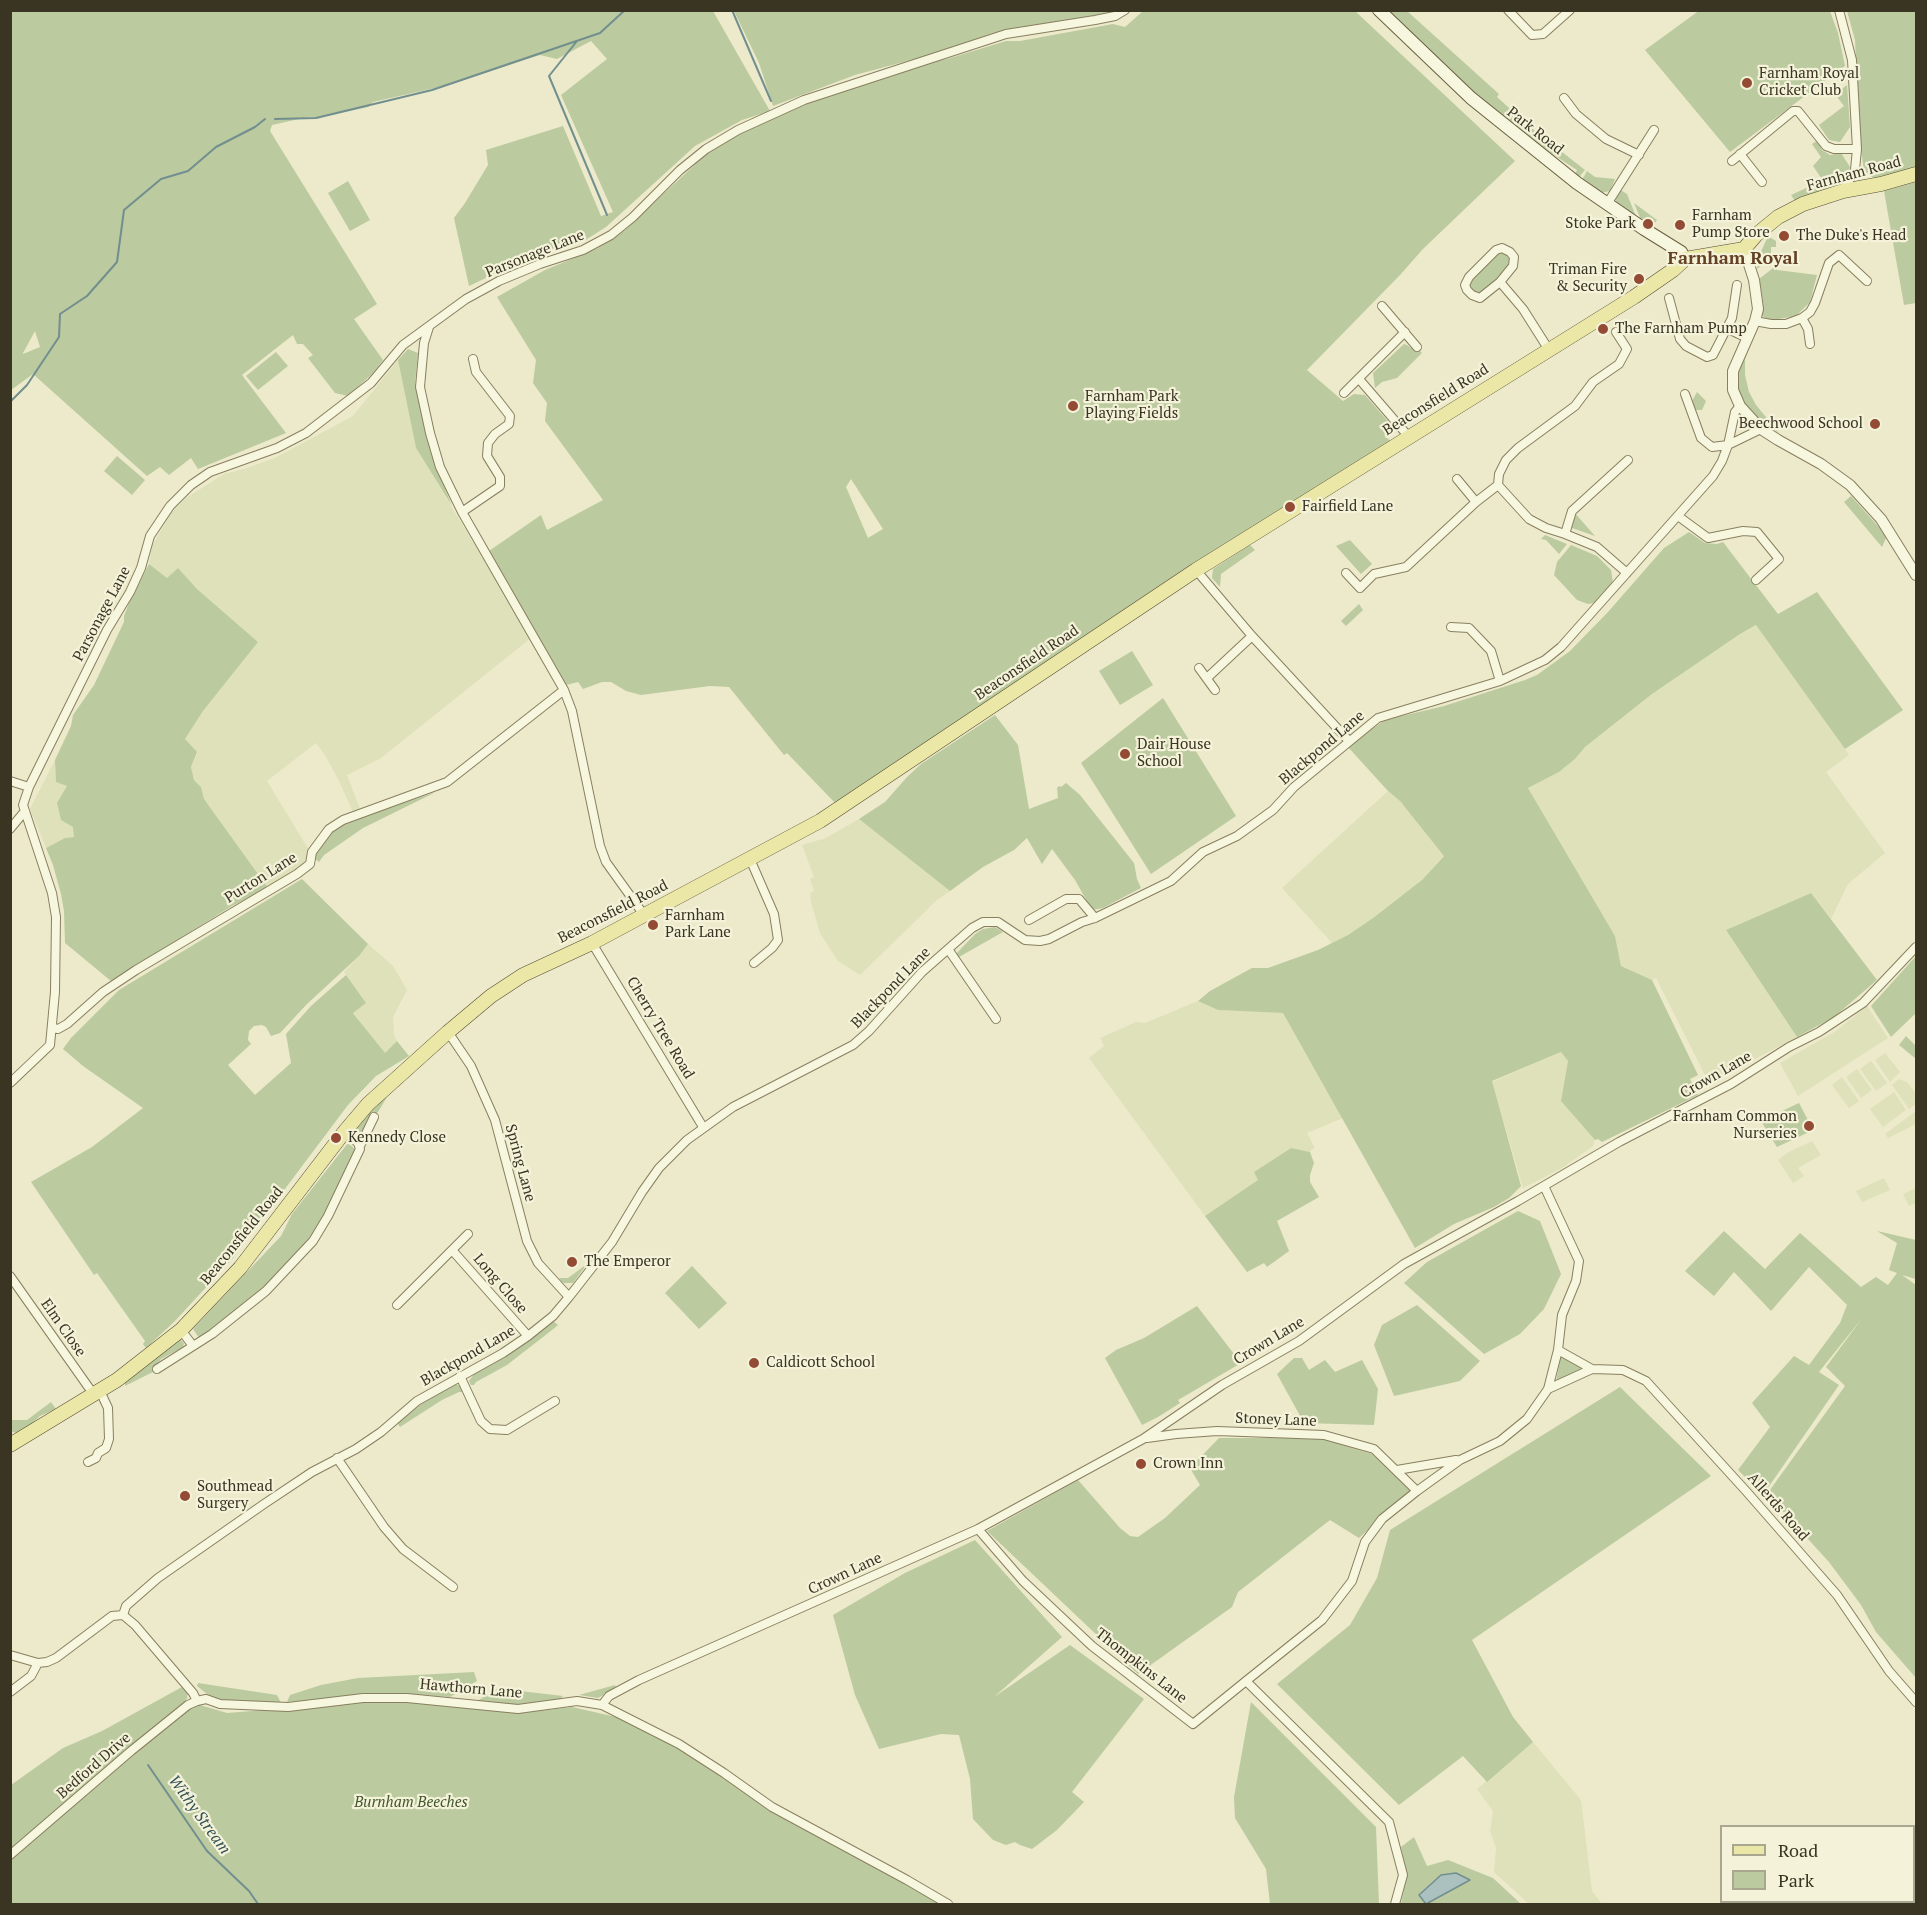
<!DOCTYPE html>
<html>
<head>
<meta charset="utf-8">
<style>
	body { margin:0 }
	#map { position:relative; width:1927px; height:1915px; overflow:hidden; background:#eceacb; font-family:"PT Serif",serif }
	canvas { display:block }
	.frame { position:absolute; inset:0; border:12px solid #3a3422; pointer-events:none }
	.legend { position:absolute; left:1720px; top:1825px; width:195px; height:78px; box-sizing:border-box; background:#f4f3da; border:2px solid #aaa790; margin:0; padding:8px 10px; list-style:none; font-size:18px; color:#3a3422 }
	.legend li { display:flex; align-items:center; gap:12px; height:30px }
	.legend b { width:30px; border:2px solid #aaa790 }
</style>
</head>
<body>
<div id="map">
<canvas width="1927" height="1915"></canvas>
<div class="frame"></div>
<ul class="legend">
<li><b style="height:8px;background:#ebe7a7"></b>Road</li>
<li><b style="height:16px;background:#bbca9f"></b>Park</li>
</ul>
</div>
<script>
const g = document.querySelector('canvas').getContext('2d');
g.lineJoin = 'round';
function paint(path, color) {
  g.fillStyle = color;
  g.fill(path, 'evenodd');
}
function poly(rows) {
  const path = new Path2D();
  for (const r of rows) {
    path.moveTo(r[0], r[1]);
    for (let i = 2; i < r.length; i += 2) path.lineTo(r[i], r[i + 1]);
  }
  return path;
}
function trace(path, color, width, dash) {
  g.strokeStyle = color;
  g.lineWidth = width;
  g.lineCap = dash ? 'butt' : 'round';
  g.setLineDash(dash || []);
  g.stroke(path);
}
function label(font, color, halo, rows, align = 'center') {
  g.font = font + ' "PT Serif",serif';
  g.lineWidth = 4.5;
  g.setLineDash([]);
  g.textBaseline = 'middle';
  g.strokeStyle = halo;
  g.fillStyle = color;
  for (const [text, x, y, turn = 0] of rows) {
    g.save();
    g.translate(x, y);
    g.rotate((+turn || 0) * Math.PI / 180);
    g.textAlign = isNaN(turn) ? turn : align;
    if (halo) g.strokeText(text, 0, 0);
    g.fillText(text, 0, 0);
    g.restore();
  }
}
const farmland = poly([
	[398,360,416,448,531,638,381,758,347,775,360,809,353,812,339,781,325,755,316,743,267,781,310,852,303,864,294,872,268,888,204,799,201,787,194,780,191,767,197,754,185,739,203,711,258,642,197,589,178,568,167,578,149,564,152,546,171,513,186,498,224,474,244,469,275,458,353,416],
	[1757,625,1849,755,1826,772,1885,853,1848,884,1831,919,1811,893,1726,930,1797,1037,1709,1083,1656,978,1652,980,1621,966,1615,936,1528,788,1559,772,1575,759,1585,747,1652,694,1740,634],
	[55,760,56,782,67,786,75,837,65,838,46,848,30,809],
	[1388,791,1400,801,1444,855,1422,880,1373,918,1348,935,1332,943,1282,888],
	[859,819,950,891,937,900,860,975,838,961,820,933,811,902,810,893,814,891,810,879,814,877,802,845,826,838],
	[368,944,393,966,407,990,393,1017,394,1035,397,1041,385,1054,353,1012,365,1003,344,972,359,956],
	[1198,1001,1218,1010,1283,1013,1343,1118,1307,1133,1315,1148,1311,1150,1310,1152,1291,1148,1254,1172,1259,1180,1205,1216,1089,1058,1104,1046,1100,1038,1136,1022,1145,1023],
	[1867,1006,1888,1038,1798,1096,1780,1063,1836,1031],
	[1561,1052,1568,1061,1561,1101,1595,1140,1593,1146,1562,1168,1523,1188,1492,1082],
	[1885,1053,1900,1072,1890,1082,1875,1060],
	[1871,1061,1887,1083,1876,1091,1860,1069],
	[1857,1069,1872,1090,1861,1098,1846,1077],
	[1842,1077,1859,1101,1849,1108,1832,1085],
	[1899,1079,1907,1082,1916,1094,1916,1104,1909,1109,1892,1085],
	[1894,1092,1906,1110,1883,1127,1870,1109],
	[1916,1111,1916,1124,1888,1138,1885,1134],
	[1812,1141,1821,1155,1798,1168,1804,1176,1793,1183,1778,1160,1787,1153],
	[1884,1178,1890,1190,1862,1202,1856,1191],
	[1916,1188,1916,1203,1909,1206,1903,1194],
	[1533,1742,1581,1800,1592,1891,1602,1904,1529,1904,1494,1872,1496,1848,1490,1831,1493,1811,1477,1789]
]);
const green = poly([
	[646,10,713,11,770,111,742,120,695,146,606,227,584,241,543,251,469,286,454,218,465,203,488,165,486,150,563,126,601,216,613,212,561,95,607,59,591,41,557,59,540,55,448,85,373,102,368,107,317,118,308,117,272,125,270,131,377,304,354,319,383,360,373,373,348,396,335,393,308,358,313,355,303,344,297,344,293,335,242,375,286,433,198,469,191,458,169,475,160,467,147,476,33,374,11,390,11,11],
	[35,331,40,347,23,354,23,353],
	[1700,10,1830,11,1838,33,1845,66,1730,152,1645,50],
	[734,11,1118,11,1100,15,990,34,948,50,855,75,773,106,759,63],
	[1143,11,1355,11,1515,161,1423,249,1400,275,1307,370,1343,401,1354,394,1365,395,1392,426,1387,438,1392,442,837,805,787,753,784,755,729,687,710,686,641,695,626,691,611,682,602,682,583,689,578,682,566,685,489,551,541,515,547,530,603,500,545,421,547,403,533,383,536,360,497,297,545,270,598,248,625,230,704,156,738,133,807,102,909,67,947,59,1006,41,1020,41,1113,24,1125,27],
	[851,479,883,529,868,538,846,487],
	[1385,11,1407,11,1499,94,1497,97,1518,116,1512,127,1487,106],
	[1847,11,1916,11,1916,167,1895,174,1874,178,1864,172,1860,140,1855,40],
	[1847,85,1850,127,1840,142,1829,140,1819,125,1844,106,1835,94],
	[1520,119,1585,170,1579,177,1575,174,1577,170,1514,129],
	[1818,140,1822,150,1830,155,1841,153,1850,167,1846,177,1842,183,1832,188,1811,194,1795,201,1791,195,1815,184,1818,188,1834,186,1830,183,1824,182,1813,166,1821,157,1812,144],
	[1587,171,1595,177,1615,179,1610,191,1600,193,1582,180],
	[348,181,370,220,350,231,328,193],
	[1916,182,1916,303,1904,305,1884,191],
	[1619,189,1627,194,1637,219,1617,205,1615,195],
	[1634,203,1657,220,1651,228,1641,220],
	[1768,236,1776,241,1776,247,1771,247,1771,255,1775,256,1757,269,1759,256],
	[1503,252,1511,258,1510,266,1481,293,1473,291,1468,286,1470,280,1498,253],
	[1777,265,1777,270,1817,275,1810,302,1796,316,1773,320,1765,318,1761,314,1763,302,1759,279],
	[1752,334,1745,359,1745,375,1749,392,1756,405,1779,433,1757,418,1741,399,1738,391,1737,372],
	[1404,344,1407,345,1411,348,1414,345,1422,353,1397,378,1382,382,1375,388,1373,373],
	[408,349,418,353,415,383,418,399,436,466,452,506,416,448,398,360],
	[276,352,288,366,258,390,246,376],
	[1697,392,1706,401,1702,410,1695,410,1692,401],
	[117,456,145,480,132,495,104,471],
	[1851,496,1887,536,1882,547,1844,502],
	[1574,512,1595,536,1572,528,1571,522],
	[1689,532,1705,543,1717,544,1723,542,1778,614,1817,592,1903,710,1845,749,1756,625,1740,634,1652,694,1585,747,1575,759,1559,772,1528,788,1615,936,1621,966,1652,980,1698,1075,1690,1079,1698,1095,1602,1142,1598,1139,1595,1140,1561,1101,1568,1061,1561,1052,1492,1081,1521,1186,1509,1198,1494,1207,1454,1224,1415,1248,1283,1013,1218,1010,1198,1001,1210,991,1252,968,1268,968,1318,950,1348,935,1373,918,1422,880,1444,856,1400,801,1388,791,1348,747,1352,743,1385,720,1444,706,1525,680,1537,675,1570,651,1608,612,1664,548],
	[1545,535,1567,544,1559,554,1546,540,1541,539],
	[1350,540,1372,564,1361,574,1336,546],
	[1250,545,1255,550,1221,574,1220,587,1212,578,1213,569],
	[1571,545,1597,556,1611,570,1613,583,1594,603,1588,604,1577,600,1554,575,1557,562],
	[149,564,167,578,178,568,197,589,258,642,203,711,185,739,197,752,191,767,194,780,201,787,204,799,268,888,232,906,111,981,65,943,64,911,61,894,53,865,46,848,65,838,74,837,73,827,61,820,57,803,67,786,56,782,55,760,71,726,73,715,94,685,124,622,124,616,129,603],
	[1359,604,1363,610,1346,626,1341,621],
	[1132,651,1153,685,1120,705,1099,671],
	[1163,698,1236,816,1151,874,1081,763],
	[995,715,1018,745,1029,809,1058,798,1057,788,1059,786,1061,787,1066,783,1080,795,1134,863,1137,879,1141,888,1103,908,1092,910,1075,880,1052,849,1042,864,1027,838,1014,850,983,867,950,891,859,819,885,802,907,777,921,764],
	[436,792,363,828,324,855,319,862,313,857,331,829,349,821],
	[302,879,368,944,359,956,307,1004,280,1033,271,1036,266,1027,262,1025,254,1026,249,1031,248,1040,251,1044,228,1065,255,1095,291,1063,286,1034,311,1006,346,975,366,1003,353,1013,385,1053,397,1041,409,1056,376,1076,348,1105,233,1258,175,1321,146,1348,143,1344,145,1341,97,1273,94,1275,31,1182,92,1147,143,1108,83,1066,63,1049,71,1038,119,990],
	[1811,893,1877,980,1834,1017,1797,1037,1726,930],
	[995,927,1003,932,959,957,956,954,975,934,983,929],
	[1916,956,1916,1013,1891,1037,1871,1006],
	[1906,1036,1916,1046,1916,1059,1899,1045],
	[393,1087,378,1112,373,1115,360,1135,354,1127],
	[1799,1103,1809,1122,1805,1125,1809,1132,1777,1147,1761,1121],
	[348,1143,356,1150,320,1224,290,1263,243,1306,200,1339,193,1329,281,1236,292,1214],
	[1291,1148,1310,1152,1314,1163,1310,1175,1310,1182,1319,1197,1277,1221,1289,1251,1267,1267,1264,1263,1247,1272,1205,1216,1258,1180,1254,1172],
	[1518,1211,1540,1221,1561,1274,1544,1309,1520,1334,1484,1354,1404,1283,1427,1262],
	[1724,1231,1765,1269,1800,1233,1861,1287,1876,1277,1888,1285,1897,1273,1889,1270,1897,1243,1877,1231,1916,1240,1916,1279,1902,1275,1916,1285,1916,1678,1876,1632,1861,1605,1829,1562,1767,1494,1845,1386,1826,1367,1863,1317,1819,1372,1839,1385,1763,1495,1738,1470,1770,1427,1752,1403,1794,1356,1809,1365,1840,1323,1847,1305,1809,1267,1771,1311,1734,1272,1714,1296,1685,1271],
	[587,1264,573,1283,563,1283,559,1278,568,1278],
	[692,1266,727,1303,699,1329,665,1293],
	[1417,1305,1480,1361,1460,1381,1394,1396,1374,1345,1382,1325],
	[1197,1306,1241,1363,1185,1396,1178,1400,1180,1403,1158,1417,1142,1425,1105,1358,1116,1350,1144,1338],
	[553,1321,558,1325,552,1330,507,1365,476,1382,474,1385,471,1385,469,1381,474,1374,503,1358],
	[176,1340,181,1340,184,1343,183,1347,161,1359,153,1369,153,1372,125,1386,125,1381],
	[1561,1355,1583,1368,1556,1382],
	[1294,1358,1302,1358,1309,1370,1325,1360,1335,1372,1362,1360,1378,1389,1374,1425,1304,1423,1277,1374],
	[455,1384,461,1386,463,1392,459,1392,442,1400,400,1427,397,1423,424,1402],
	[1620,1387,1711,1476,1472,1640,1513,1717,1533,1742,1487,1782,1463,1756,1399,1805,1277,1684,1350,1625,1377,1578,1390,1530],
	[51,1402,56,1409,40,1416,25,1430,16,1433,11,1431,10,1420,27,1420],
	[1219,1438,1320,1438,1372,1454,1413,1490,1359,1538,1330,1520,1238,1592,1232,1607,1138,1674,987,1531,1078,1480,1120,1528,1130,1536,1138,1537,1165,1518,1200,1485,1190,1468],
	[975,1540,1062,1637,994,1697,1070,1645,1144,1699,1072,1792,1084,1802,1057,1830,1032,1849,1020,1845,1015,1842,1006,1845,993,1840,973,1819,970,1779,959,1735,941,1734,879,1749,855,1695,833,1615,905,1573],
	[474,1672,477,1681,450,1697,411,1694,377,1694,287,1702,290,1695,321,1685,358,1678],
	[198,1683,277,1695,281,1703,220,1700,207,1694,197,1686],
	[615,1685,616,1688,598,1698,579,1695],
	[182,1687,188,1693,186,1702,11,1852,11,1785,63,1748,102,1731],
	[499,1688,511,1690,563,1696,559,1700,522,1705,477,1701],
	[378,1701,421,1701,521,1713,572,1707,616,1717,677,1747,846,1850,941,1904,11,1904,10,1860,191,1706,200,1705,227,1713],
	[1251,1702,1376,1827,1379,1904,1270,1904,1266,1869,1235,1818,1234,1797],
	[1414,1837,1427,1866,1448,1860,1493,1878,1521,1904,1401,1904,1407,1874,1401,1847]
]);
const water = poly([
	[1456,1873,1470,1880,1426,1904,1419,1895,1441,1875,1456,1873]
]);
const stream = poly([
	[732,10,771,101],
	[577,41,549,76,607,215],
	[275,119,316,118,432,90,600,33,625,10],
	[10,402,27,385,59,337,60,314,87,296,117,262,124,210,161,179,188,171,216,147,255,127,265,119],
	[148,1765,207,1851,249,1891,258,1904]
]);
const minor = poly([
	[1508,10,1532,35,1543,34,1570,10],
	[1839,10,1852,60,1857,149,1855,170,1843,191],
	[1564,98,1576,114,1606,139,1639,155],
	[1740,154,1762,182],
	[1732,161,1793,111,1798,111,1826,146,1834,149,1857,149],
	[1607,204,1654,130],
	[1500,282,1513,266,1514,257,1510,252,1502,248,1496,250,1469,277,1465,285,1467,290,1472,295,1480,298,1500,282,1523,309,1549,350],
	[1669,298,1680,339,1686,346,1707,357,1713,355,1732,318,1737,285],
	[1382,306,1417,347],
	[1802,318,1808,329,1810,344],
	[1755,321,1771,324,1786,324,1802,318,1810,312,1815,303,1829,263,1839,255,1867,281],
	[429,327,424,343,420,387,430,433,440,467,462,512,564,690,572,711,600,846,606,862,644,915],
	[1726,328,1747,338],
	[1616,332,1627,349,1619,364,1593,382,1575,406,1518,448,1506,460,1499,474,1498,485,1529,519,1546,528,1565,534,1597,547,1627,573],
	[1359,379,1409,437],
	[1344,393,1405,332],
	[1685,394,1701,438,1712,447,1728,445,1761,429],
	[1457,479,1476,502,1498,485],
	[462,512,500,486,500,477,487,456,488,443,495,434,509,424,510,416,476,372,473,359],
	[1678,516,1708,538,1743,531,1757,532,1779,559,1756,580],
	[1565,534,1572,511,1628,460],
	[1196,570,1252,636,1349,741],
	[1346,573,1360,588,1374,574,1406,567,1476,502],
	[1451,627,1469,628,1491,651,1500,681],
	[1199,668,1215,690],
	[1207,678,1252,636],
	[10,781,29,787],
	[10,829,25,811],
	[750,859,774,914,778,940,772,948,754,963],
	[1029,920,1066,899,1079,899,1095,918],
	[592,943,703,1127],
	[948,949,996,1019],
	[53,1028,58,1029,67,1024,103,992,136,970,297,874,310,864,312,852,329,829,343,820,447,782,564,690],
	[448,1032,471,1066,495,1120,527,1241,538,1263,569,1297],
	[10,1083,50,1045,55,992,56,917,52,893,23,805,29,787,107,630,130,592,141,568,150,536,170,506,191,485,210,472,277,448,306,433,371,383,403,345,466,299,499,281,540,264,583,250,611,235,633,217,680,170,706,149,738,130,804,100,1006,34,1095,20,1115,16,1125,10],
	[360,1146,374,1117],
	[468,1234,452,1250,528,1336],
	[10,1276,94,1395],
	[397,1305,452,1250],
	[181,1330,193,1346],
	[1558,1350,1592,1369],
	[157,1369,212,1334,266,1291,313,1241,328,1216,360,1149,358,1143,345,1131],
	[460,1376,481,1421,490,1429,507,1430,555,1401],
	[1548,1389,1592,1369,1623,1370,1646,1381,1746,1491,1837,1595,1889,1671,1916,1702],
	[1147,1438,1176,1434,1217,1431,1324,1435,1374,1449,1417,1491],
	[337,1458,384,1527,403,1549,453,1587],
	[88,1462,96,1458,98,1453,106,1448,109,1439,108,1408,100,1391],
	[1397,1470,1456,1460],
	[978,1529,1023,1581,1092,1646,1193,1724,1246,1681,1247,1682,1389,1822,1403,1875,1395,1904],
	[123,1615,126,1606,158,1578,264,1504,312,1472,356,1449,381,1432,417,1401,503,1353,528,1336,553,1316,569,1297,612,1242,642,1192,659,1168,687,1140,733,1107,853,1045,869,1031,922,972,972,928,983,922,998,922,1025,940,1040,941,1049,939,1082,922,1095,918,1171,881,1203,852,1237,836,1273,810,1294,787,1378,718,1500,681,1545,660,1561,647,1713,476,1722,461,1728,445,1735,412,1740,406],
	[123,1615,135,1625,193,1693,197,1701],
	[10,1655,38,1663],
	[1246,1681,1322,1620,1352,1581,1365,1542,1382,1519,1417,1491,1460,1460,1500,1441,1527,1419,1548,1389,1558,1350,1562,1315,1576,1281,1579,1261,1544,1186],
	[10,1692,31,1676,38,1663,47,1662,56,1658,112,1616,123,1615],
	[602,1705,609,1696,639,1680,978,1529,1143,1439,1222,1385,1299,1341,1404,1264,1518,1201,1619,1142,1731,1084,1789,1047,1819,1032,1863,1003,1916,947],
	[10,1855,131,1751,188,1705,197,1701,206,1699,220,1704,288,1707,363,1698,407,1698,518,1709,577,1701,602,1705,679,1744,724,1773,772,1807,907,1880,948,1904]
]);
const tertiary = poly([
	[1744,249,1754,280,1758,309,1755,321,1733,371,1733,390,1740,406,1761,429,1778,440,1821,464,1850,485,1881,519,1916,575]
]);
const secondary = poly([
	[1379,10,1471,98,1577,183,1644,229,1681,252,1685,259]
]);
const primary = poly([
	[10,1445,117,1380,181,1330,240,1268,345,1131,368,1104,448,1032,491,996,523,975,592,943,820,821,1196,570,1634,297,1673,270,1685,259,1744,249,1756,235,1778,217,1803,204,1843,191,1881,184,1916,174]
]);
const markers = [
	[1747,83,6,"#934b34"],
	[1648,224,6,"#934b34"],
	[1680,225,6,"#934b34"],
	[1784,236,6,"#934b34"],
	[1639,279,6,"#934b34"],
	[1603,329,6,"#934b34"],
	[1073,406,6,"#934b34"],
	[1875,424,6,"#934b34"],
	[1290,507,6,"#934b34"],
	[1125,754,6,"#934b34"],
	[653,925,6,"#934b34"],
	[1809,1126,6,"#934b34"],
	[336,1138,6,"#934b34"],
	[572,1262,6,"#934b34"],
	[754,1363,6,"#934b34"],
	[1141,1464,6,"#934b34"],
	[185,1496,6,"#934b34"]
];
const poiNames = [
	["Farnham Royal",1759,74],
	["Cricket Club",1759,91],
	["Farnham",1692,216],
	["Pump Store",1692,233],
	["Stoke Park",1636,224,"right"],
	["The Duke's Head",1796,236],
	["Triman Fire",1627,270,"right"],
	["& Security",1627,287,"right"],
	["The Farnham Pump",1615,329],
	["Farnham Park",1085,397],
	["Playing Fields",1085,414],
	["Beechwood School",1863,424,"right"],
	["Fairfield Lane",1302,507],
	["Dair House",1137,745],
	["School",1137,762],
	["Farnham",665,916],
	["Park Lane",665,933],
	["Farnham Common",1797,1117,"right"],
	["Nurseries",1797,1134,"right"],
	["Kennedy Close",348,1138],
	["The Emperor",584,1262],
	["Caldicott School",766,1363],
	["Crown Inn",1153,1464],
	["Southmead",197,1487],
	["Surgery",197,1504]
];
const streetNames = [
	["Park Road",1535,131,38],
	["Farnham Road",1854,174,-15],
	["Parsonage Lane",535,254,-22],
	["Beaconsfield Road",1436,400,-32],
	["Parsonage Lane",102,614,-62],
	["Beaconsfield Road",1027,663,-34],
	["Blackpond Lane",1322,748,-40],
	["Purton Lane",261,878,-32],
	["Beaconsfield Road",613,912,-27],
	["Blackpond Lane",891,988,-46],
	["Cherry Tree Road",660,1028,59],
	["Crown Lane",1716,1075,-30],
	["Spring Lane",520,1163,75],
	["Beaconsfield Road",242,1236,-51],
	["Long Close",500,1284,49],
	["Elm Close",63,1328,55],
	["Crown Lane",1269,1341,-31],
	["Blackpond Lane",468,1356,-30],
	["Stoney Lane",1276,1420,2],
	["Allerds Road",1778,1507,49],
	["Crown Lane",845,1574,-25],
	["Thompkins Lane",1141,1666,38],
	["Hawthorn Lane",471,1689,5],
	["Bedford Drive",94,1766,-41]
];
const parkNames = [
	["Burnham Beeches",411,1803]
];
const waterNames = [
	["Withy Stream",199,1815,54]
];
const quarterNames = [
	["Farnham Royal",1733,259]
];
paint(farmland, '#dee1b9');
paint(green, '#bbca9f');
paint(water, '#abc1c0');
trace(water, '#728f8f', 1.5);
trace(stream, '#728f8f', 2);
trace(minor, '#887f60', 10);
trace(tertiary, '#887f60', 12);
trace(secondary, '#6a6043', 14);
trace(primary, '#574d34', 15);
trace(minor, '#f7f6de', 8);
trace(tertiary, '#f7f6de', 10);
trace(secondary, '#f7f6de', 12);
trace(primary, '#ebe7a7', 14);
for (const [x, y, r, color] of markers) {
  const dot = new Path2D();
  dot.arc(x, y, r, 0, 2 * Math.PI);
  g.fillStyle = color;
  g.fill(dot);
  trace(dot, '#f4f3da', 2);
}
label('15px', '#3a3422', '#f4f3da', poiNames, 'left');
label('15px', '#3a3422', '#f4f3da', streetNames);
label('italic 15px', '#40552b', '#f4f3da', parkNames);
label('italic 16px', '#335258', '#f4f3da', waterNames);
label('bold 18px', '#644125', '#f4f3da', quarterNames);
</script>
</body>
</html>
